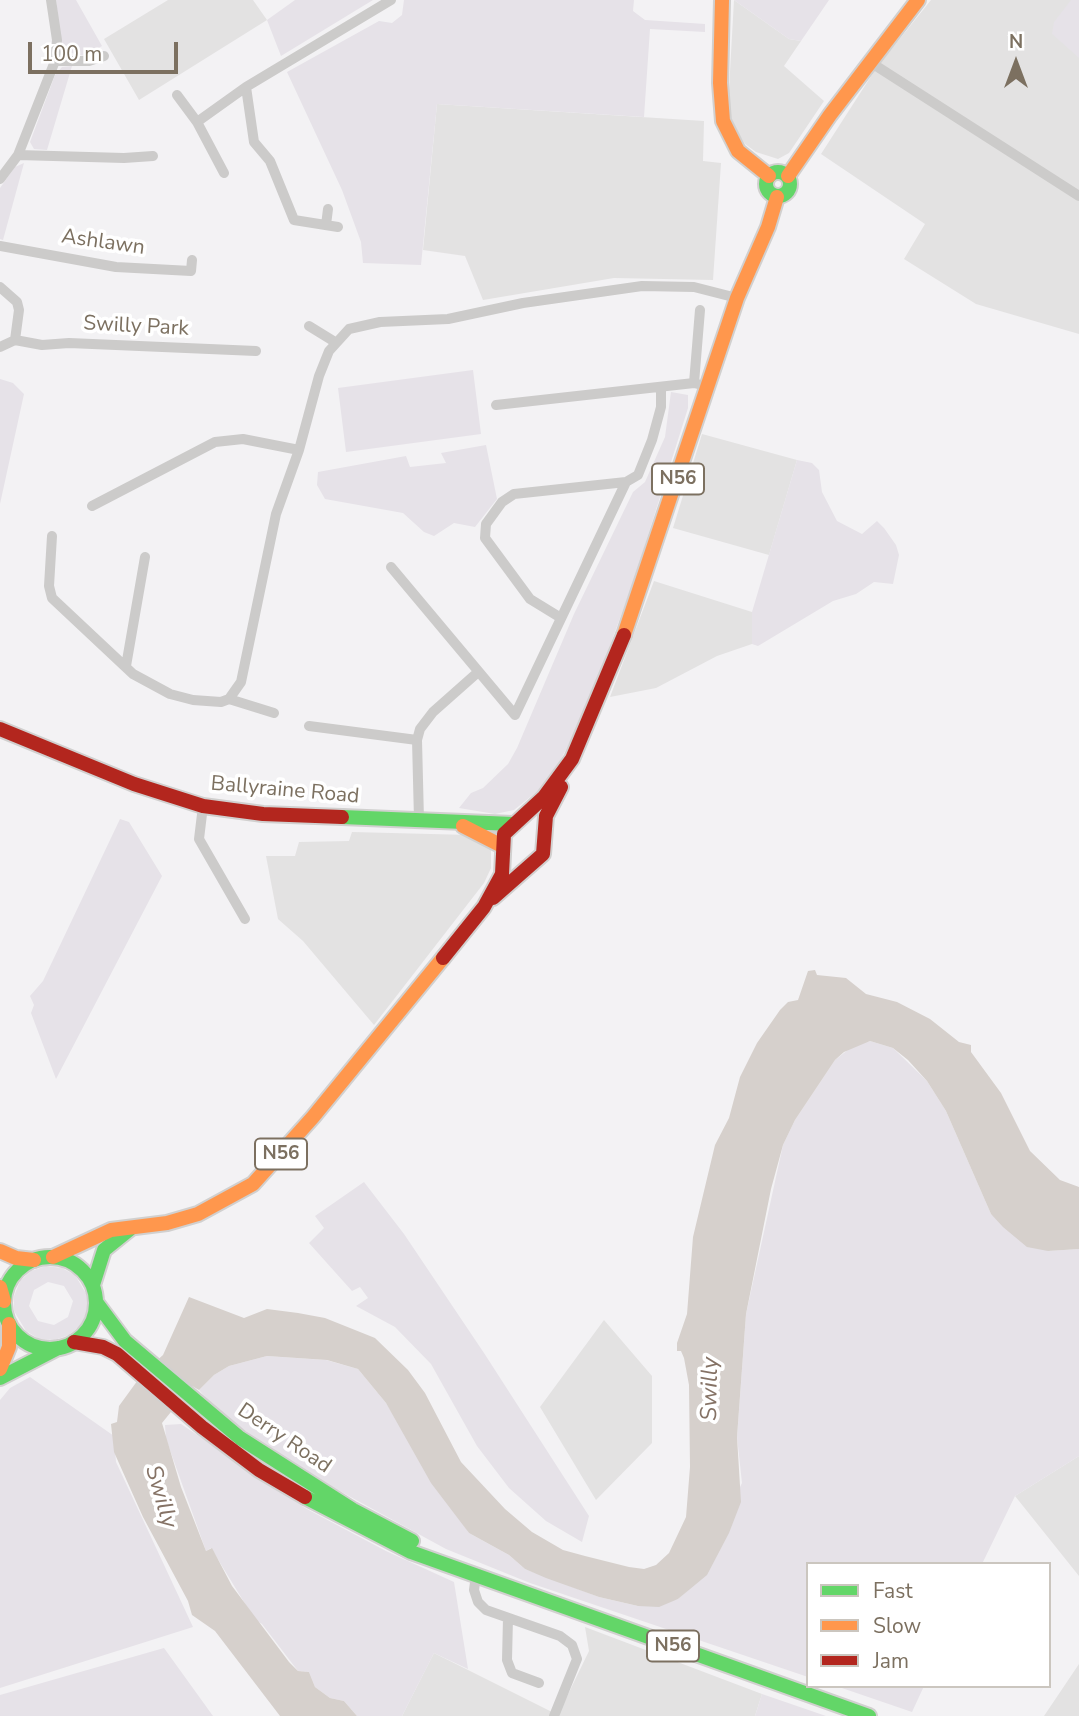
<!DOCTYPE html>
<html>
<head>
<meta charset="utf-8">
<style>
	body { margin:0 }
	#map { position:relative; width:1079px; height:1716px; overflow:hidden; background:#f3f2f4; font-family:"Nunito Sans",sans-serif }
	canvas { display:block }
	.legend { position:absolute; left:806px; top:1562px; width:245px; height:126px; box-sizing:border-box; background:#fff; border:2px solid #cbc6bf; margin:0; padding:9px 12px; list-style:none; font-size:21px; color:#7c7060 }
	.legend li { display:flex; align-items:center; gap:14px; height:35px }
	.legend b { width:35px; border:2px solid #cbc6bf }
	.north { position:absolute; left:981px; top:28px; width:70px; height:70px; -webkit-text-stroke:5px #fff; paint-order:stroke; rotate:0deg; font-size:19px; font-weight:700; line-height:28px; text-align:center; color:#7c7060 }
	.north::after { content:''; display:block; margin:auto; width:24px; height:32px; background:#7c7060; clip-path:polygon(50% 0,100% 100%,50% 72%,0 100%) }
	.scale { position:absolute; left:28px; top:42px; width:150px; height:32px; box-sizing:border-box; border:4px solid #7c7060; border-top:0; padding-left:9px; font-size:21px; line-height:24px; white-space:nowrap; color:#7c7060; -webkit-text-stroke:5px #fff; paint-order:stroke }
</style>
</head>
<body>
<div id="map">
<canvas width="1079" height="1716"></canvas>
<ul class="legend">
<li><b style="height:9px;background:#63d668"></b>Fast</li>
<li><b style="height:9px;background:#ff974d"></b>Slow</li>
<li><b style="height:9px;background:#b3261e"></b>Jam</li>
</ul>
<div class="north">N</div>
<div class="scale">100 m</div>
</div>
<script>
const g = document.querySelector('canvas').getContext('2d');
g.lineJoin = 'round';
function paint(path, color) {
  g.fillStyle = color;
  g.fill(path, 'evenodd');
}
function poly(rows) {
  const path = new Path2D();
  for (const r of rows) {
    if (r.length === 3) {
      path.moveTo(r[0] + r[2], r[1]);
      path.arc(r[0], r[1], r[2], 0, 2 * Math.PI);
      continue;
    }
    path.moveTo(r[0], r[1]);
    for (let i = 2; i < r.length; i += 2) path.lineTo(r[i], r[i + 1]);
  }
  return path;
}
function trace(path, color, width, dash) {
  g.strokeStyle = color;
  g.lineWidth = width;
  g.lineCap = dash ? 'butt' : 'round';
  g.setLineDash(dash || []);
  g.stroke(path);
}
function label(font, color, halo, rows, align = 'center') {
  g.font = font + ' "Nunito Sans",sans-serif';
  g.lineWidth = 7;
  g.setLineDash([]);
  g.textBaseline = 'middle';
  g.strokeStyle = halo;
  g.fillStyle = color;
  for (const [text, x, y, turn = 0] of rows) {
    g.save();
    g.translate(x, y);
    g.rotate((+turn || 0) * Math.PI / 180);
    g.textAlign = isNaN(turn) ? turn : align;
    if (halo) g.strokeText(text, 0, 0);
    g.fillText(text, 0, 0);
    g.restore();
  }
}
const built = poly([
	[168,0,253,0,267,20,139,100,104,39],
	[734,0,789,39,801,41,784,66,824,101,789,153,778,159,756,152,745,144,735,129,728,107],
	[931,0,1079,0,1079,334,976,304,904,259,925,224,821,154,877,67],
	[437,104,704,121,703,161,721,163,713,280,614,278,483,300,465,256,423,250],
	[702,434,797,460,769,555,673,528],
	[654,581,752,612,752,644,717,656,656,688,610,697],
	[352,832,470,835,491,850,491,868,484,883,374,1025,303,941,278,919,266,856,295,856,299,842,349,841],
	[604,1320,652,1376,652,1443,596,1500,540,1407],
	[1079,1456,1079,1576,1015,1496],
	[585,1627,762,1694,755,1716,402,1716,434,1653,558,1715,589,1651],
	[1079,1664,1079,1716,1044,1716]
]);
const green = poly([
	[56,0,76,0,102,46,85,56,67,52,61,44],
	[295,0,373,0,281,56,267,20],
	[404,0,634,0,633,11,645,20,705,24,705,32,650,29,644,117,437,104,421,265,363,263,361,242,342,190,287,72,379,21,392,23,402,15],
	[734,0,829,0,801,41,789,39],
	[1071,0,1079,0,1079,58,1052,34,1054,22],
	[72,66,47,150,34,149,30,142,55,75,62,67],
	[24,163,3,240,0,239,0,188,15,167],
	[473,370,481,434,346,452,338,388],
	[0,379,13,383,24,394,0,504],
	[671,392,688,395,688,408,633,583,585,713,549,782,514,810,495,814,459,808,471,793,483,788,508,764,517,748,574,614,633,492,645,482,665,437],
	[486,445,497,499,475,527,454,523,434,536,424,532,403,513,325,499,317,485,318,472,406,456,410,467,446,463,441,453],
	[797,460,812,463,819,470,822,492,837,521,862,534,877,521,884,528,896,545,899,555,893,584,874,582,856,594,833,601,758,646,752,644,752,612],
	[120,819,129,822,162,876,56,1079,31,1013,34,1005,30,996,43,981],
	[870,1041,893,1048,927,1081,946,1111,991,1214,1048,1251,1079,1249,1079,1456,1015,1496,982,1564,808,1564,808,1677,530,1583,446,1549,290,1464,215,1408,199,1390,214,1375,229,1366,267,1356,326,1360,358,1369,386,1403,469,1533,509,1555,525,1569,599,1597,638,1606,678,1599,689,1589,742,1483,737,1437,746,1314,783,1145,795,1120,835,1060,854,1045],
	[364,1182,404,1234,484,1353,589,1516,582,1542,546,1521,509,1488,477,1446,431,1364,395,1327,356,1306,368,1298,360,1287,352,1291,309,1243,324,1228,315,1216],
	[46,1266,62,1268,75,1275,87,1295,87,1311,81,1325,69,1335,55,1340,39,1339,26,1331,14,1311,14,1296,20,1281,31,1271],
	[48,1282,64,1286,73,1301,68,1317,54,1325,38,1321,29,1306,34,1290],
	[30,1377,114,1436,116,1462,193,1627,0,1688,0,1400,10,1388],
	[181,1424,305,1508,386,1551,454,1582,468,1669,434,1653,402,1716,357,1716,344,1701,330,1698,315,1687,309,1672,298,1671,262,1624,255,1620,211,1548,206,1551,166,1439,165,1425],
	[164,1648,213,1716,0,1716,0,1695],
	[836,1686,924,1686,912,1712],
	[762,1694,826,1716,755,1716]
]);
const water = poly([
	[815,970,817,975,846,978,866,994,897,1002,930,1019,959,1042,971,1045,971,1052,1001,1093,1030,1151,1060,1180,1079,1187,1079,1249,1048,1251,1027,1247,1003,1227,991,1214,946,1111,927,1081,908,1060,893,1048,870,1041,844,1052,835,1060,795,1120,783,1145,771,1189,746,1314,737,1437,741,1502,729,1533,707,1575,678,1599,659,1607,638,1606,599,1597,546,1578,525,1569,509,1555,469,1533,431,1483,386,1403,358,1369,327,1360,267,1356,229,1366,214,1375,199,1390,192,1386,162,1423,181,1487,206,1551,212,1548,232,1586,289,1662,298,1671,309,1672,315,1687,330,1698,344,1701,357,1716,280,1716,215,1631,192,1615,188,1601,143,1517,114,1452,111,1424,117,1422,119,1406,143,1373,163,1355,189,1297,244,1318,267,1309,298,1313,325,1318,375,1338,408,1370,425,1393,461,1462,505,1509,532,1532,563,1550,585,1556,629,1567,644,1569,656,1565,669,1553,686,1517,690,1467,689,1385,684,1358,681,1351,677,1351,677,1343,687,1314,693,1237,715,1145,729,1118,740,1077,757,1043,780,1010,788,1002,798,1000,808,971]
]);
const street = poly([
	[55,61,89,61,104,56],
	[870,62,1079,196],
	[177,95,197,122,224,173],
	[197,122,246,87],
	[18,155,124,158,153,156],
	[0,179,18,155,55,61,57,40,51,0],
	[326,225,328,209],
	[338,227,294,220,270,161,254,142,246,87,391,0],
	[0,246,116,267,191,271,192,260],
	[0,287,17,302,19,310,15,340],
	[309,326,335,342],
	[15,340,42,345,69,343,256,351],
	[0,347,15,340],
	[698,384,694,383,700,310],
	[496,405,694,383],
	[626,482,638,475,652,440,661,407,661,387],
	[92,506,215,442,243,439,299,450],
	[52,536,49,586,52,598,133,674,170,694,193,700,221,702,229,699,241,682,276,514,299,450,319,376,329,351,349,329,380,322,448,319,523,303,642,286,694,287,737,298],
	[391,567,515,715,626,482,514,494,502,502,486,524,485,538,530,599,561,618],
	[126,666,145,557],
	[229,699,274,713],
	[309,726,417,740],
	[203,806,199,839,245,919],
	[419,820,417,740,420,729,433,712,477,673],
	[476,1575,474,1590,478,1602,486,1610,560,1636,572,1645,577,1659,554,1716],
	[508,1618,507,1660,512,1673,539,1683]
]);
const fast = poly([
	[778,184,12],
	[342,817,513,824],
	[50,1303,46],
	[93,1285,104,1250,130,1229],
	[96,1302,125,1341,240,1438,353,1510,412,1541],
	[0,1378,58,1348],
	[305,1497,411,1552,869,1716]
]);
const slow = poly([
	[722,0,720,83,723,121,738,151,769,176],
	[788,176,830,115,918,0],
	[624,635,737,298,768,227,777,197],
	[463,826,502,846],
	[0,1251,16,1258,34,1260],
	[53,1257,111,1230,167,1223,198,1214,253,1184,313,1117,443,958],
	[0,1287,4,1301],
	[0,1369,9,1347,9,1324]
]);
const jam = poly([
	[0,729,134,784,203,806,263,814,342,817],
	[493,898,543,854,546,816,561,787],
	[443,958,484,907,502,874,504,834,544,797,572,759,624,635],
	[74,1342,103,1347,117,1354,202,1427,259,1470,305,1497]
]);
const shields = [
	[678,479,52],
	[281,1154,52],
	[673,1646,52]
];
const shieldNames = [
	["N56",678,479],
	["N56",281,1154],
	["N56",673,1646]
];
const streetNames = [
	["Ashlawn",103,243,8],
	["Swilly Park",136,327,3],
	["Ballyraine Road",285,791,5],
	["Derry Road",284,1439,34]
];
const waterNames = [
	["Swilly",711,1389,-89],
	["Swilly",160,1497,74]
];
paint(built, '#e3e2e2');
paint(green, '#e6e2e8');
paint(water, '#d6d0cc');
trace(fast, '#d1d0cf', 18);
trace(slow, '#d1d0cf', 18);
trace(jam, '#d1d0cf', 18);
trace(street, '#cccbca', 10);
trace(fast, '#63d668', 14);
trace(slow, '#ff974d', 14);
trace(jam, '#b3261e', 14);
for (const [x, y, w] of shields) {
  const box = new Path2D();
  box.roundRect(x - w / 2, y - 15.5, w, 31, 5);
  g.fillStyle = '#fff';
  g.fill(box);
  trace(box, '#7c7060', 2);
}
label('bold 19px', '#7c7060', null, shieldNames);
label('21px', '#7c7060', '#fff', streetNames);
label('italic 23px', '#857265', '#fff', waterNames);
</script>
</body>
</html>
